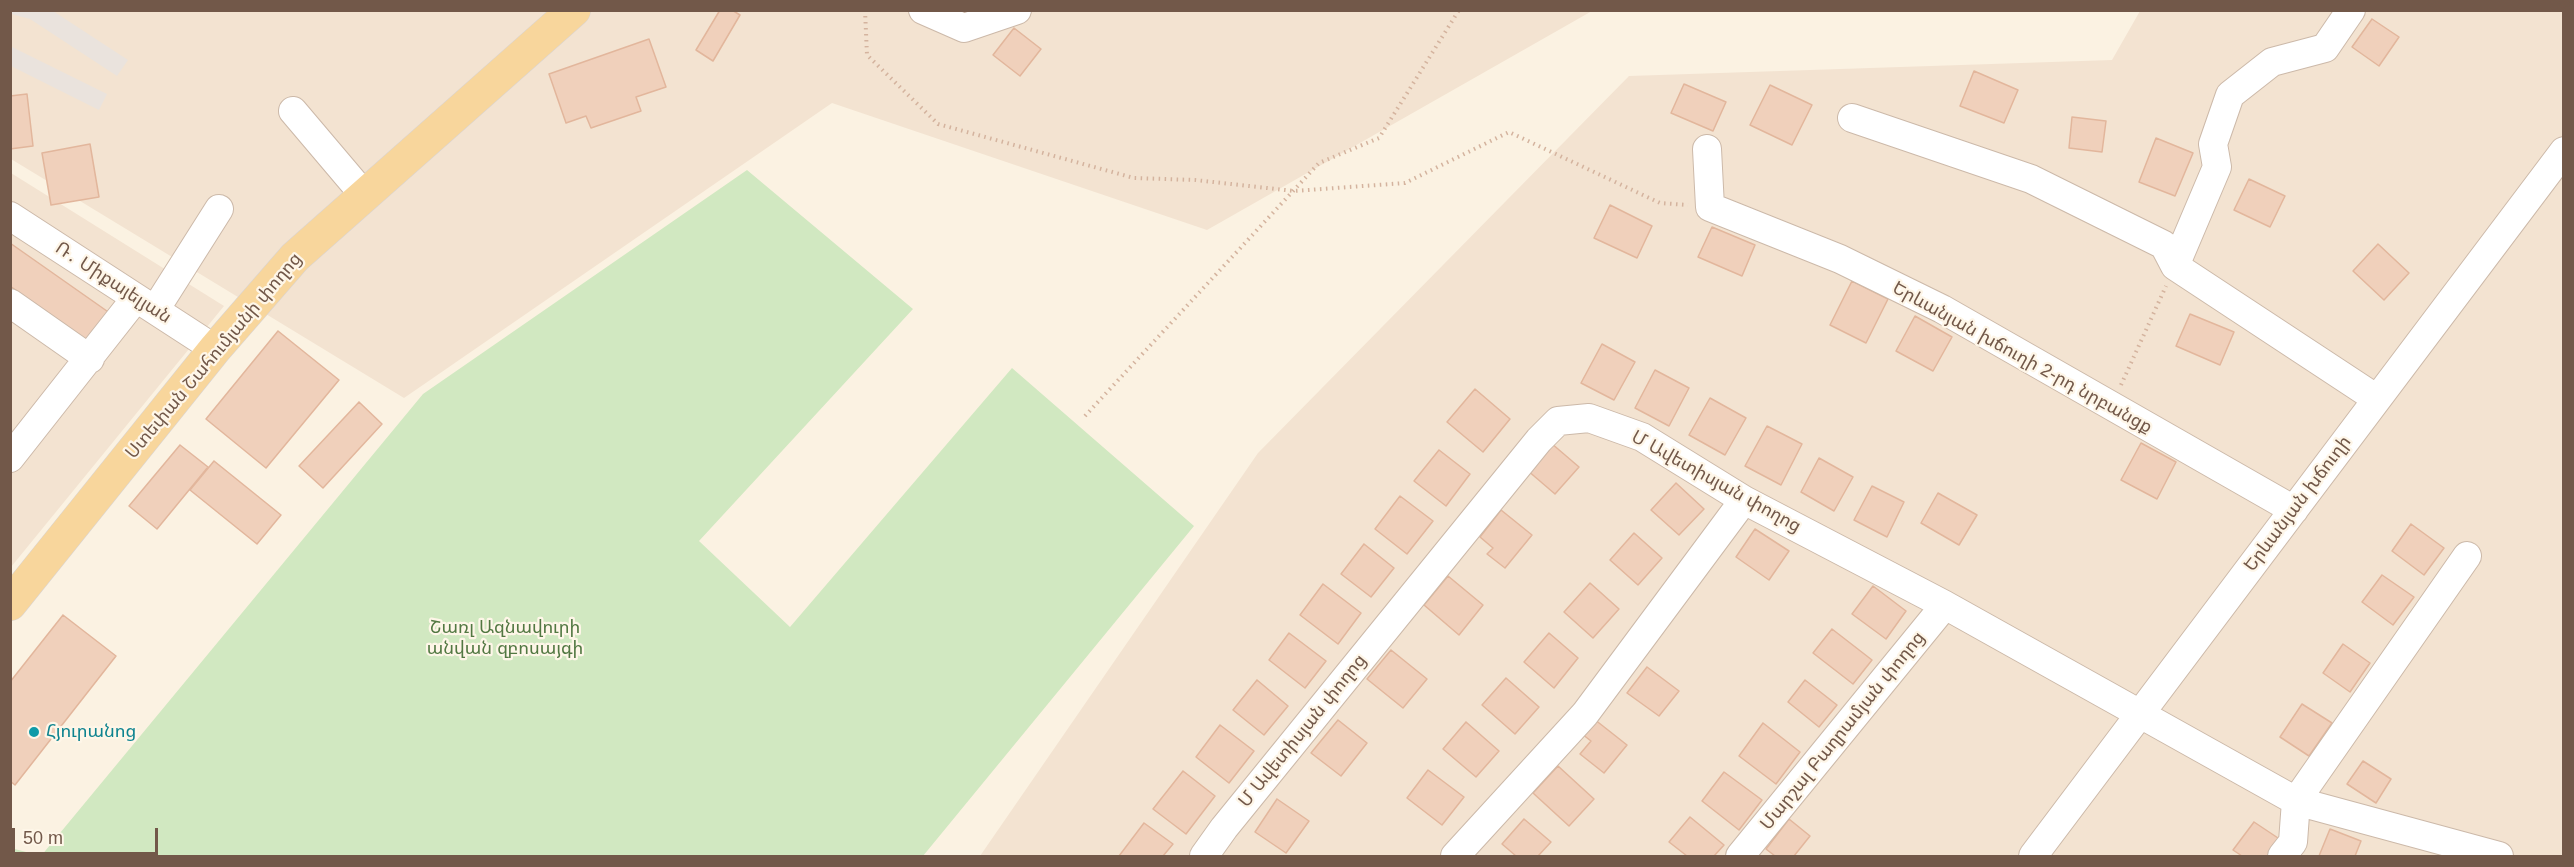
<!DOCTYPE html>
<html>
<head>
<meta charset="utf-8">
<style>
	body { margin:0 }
	#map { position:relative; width:2574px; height:867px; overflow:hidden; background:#fbf2e2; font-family:Arial,sans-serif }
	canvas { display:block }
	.frame { position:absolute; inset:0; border:12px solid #725849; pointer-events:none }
	.scale { position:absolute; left:12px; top:828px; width:146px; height:27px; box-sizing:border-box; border:3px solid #725849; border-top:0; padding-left:8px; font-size:18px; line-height:21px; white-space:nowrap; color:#725849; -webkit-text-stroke:4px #fef6e8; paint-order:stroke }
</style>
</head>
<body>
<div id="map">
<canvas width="2574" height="867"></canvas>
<div class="frame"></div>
<div class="scale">50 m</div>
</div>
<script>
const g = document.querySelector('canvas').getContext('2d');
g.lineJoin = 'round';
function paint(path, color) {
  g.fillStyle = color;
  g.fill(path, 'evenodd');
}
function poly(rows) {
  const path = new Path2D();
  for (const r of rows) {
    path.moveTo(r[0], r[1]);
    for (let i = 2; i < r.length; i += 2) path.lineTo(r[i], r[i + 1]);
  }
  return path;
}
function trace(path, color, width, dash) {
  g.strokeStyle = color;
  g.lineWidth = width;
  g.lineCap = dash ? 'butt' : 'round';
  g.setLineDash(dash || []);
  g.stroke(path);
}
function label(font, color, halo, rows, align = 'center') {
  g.font = font + ' Arial,"Noto Sans Armenian",sans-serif';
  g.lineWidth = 4.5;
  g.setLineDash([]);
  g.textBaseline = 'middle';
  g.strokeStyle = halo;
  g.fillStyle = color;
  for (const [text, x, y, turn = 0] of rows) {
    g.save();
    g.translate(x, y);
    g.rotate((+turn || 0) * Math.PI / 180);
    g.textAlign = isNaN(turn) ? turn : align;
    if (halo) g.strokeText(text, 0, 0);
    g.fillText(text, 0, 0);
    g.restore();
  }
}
const residential = poly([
	[10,11,1592,11,1207,230,832,103,404,398,11,159],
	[2140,11,2563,11,2563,856,980,856,1258,453,1629,76,2112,60],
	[11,173,224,306,11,567]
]);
const industrial = poly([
	[10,11,53,11,128,60,117,76,30,19,11,14],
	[10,46,107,94,99,110,11,66]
]);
const green = poly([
	[747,170,913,309,699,541,790,627,1012,368,1194,526,923,856,11,856,11,848,41,856,423,394]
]);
const building = poly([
	[720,10,732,10,740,15,713,61,696,50,720,10],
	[2372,19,2399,37,2379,66,2352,47,2372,19],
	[1014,28,1041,49,1020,76,993,55,1014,28],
	[649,39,666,87,636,97,641,111,591,128,586,116,566,123,549,74,649,39],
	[1974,71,2018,90,2004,123,1960,106,1974,71],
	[1684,84,1726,102,1713,131,1671,113,1684,84],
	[1770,85,1812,105,1792,145,1750,125,1770,85],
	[27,94,33,146,10,149,10,96,27,94],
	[2072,117,2106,121,2102,152,2069,148,2072,117],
	[2156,138,2193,153,2175,196,2139,182,2156,138],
	[90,144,99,197,51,205,42,153,90,144],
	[2249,179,2285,196,2270,227,2234,210,2249,179],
	[1610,205,1652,226,1637,258,1594,238,1610,205],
	[1712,227,1755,245,1742,276,1698,257,1712,227],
	[10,243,114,316,94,345,10,286,10,243],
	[2378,244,2409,273,2384,300,2353,271,2378,244],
	[1852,281,1888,299,1866,343,1830,325,1852,281],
	[2190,314,2234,332,2220,365,2176,346,2190,314],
	[1915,316,1952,337,1933,371,1896,351,1915,316],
	[278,331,339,380,266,468,206,419,278,331],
	[1602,344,1635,362,1614,400,1581,383,1602,344],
	[1655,370,1689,388,1669,426,1635,408,1655,370],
	[1475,389,1510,419,1483,452,1447,422,1475,389],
	[1710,398,1746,418,1725,455,1689,435,1710,398],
	[359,402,382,424,323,488,299,466,359,402],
	[1767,426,1802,444,1781,485,1745,466,1767,426],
	[1551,443,1579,467,1555,494,1527,470,1551,443],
	[2141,443,2176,462,2157,499,2121,480,2141,443],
	[180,445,208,467,157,529,129,506,180,445],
	[1439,450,1470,474,1446,506,1414,481,1439,450],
	[1819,458,1853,477,1834,511,1801,492,1819,458],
	[214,461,281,515,257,544,190,490,214,461],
	[1676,483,1704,509,1679,535,1651,510,1676,483],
	[1872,486,1904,502,1887,537,1854,520,1872,486],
	[1938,493,1977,515,1959,545,1921,523,1938,493],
	[1400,496,1433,521,1407,554,1375,529,1400,496],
	[1501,510,1532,535,1505,568,1487,554,1493,548,1480,537,1501,510],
	[2411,524,2444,548,2424,575,2392,551,2411,524],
	[1755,529,1789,551,1769,580,1736,557,1755,529],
	[1634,533,1662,558,1638,585,1610,560,1634,533],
	[1364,544,1394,568,1371,597,1341,574,1364,544],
	[2382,575,2414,597,2393,625,2362,602,2382,575],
	[1448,576,1483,605,1459,635,1424,605,1448,576],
	[1590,583,1619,609,1593,638,1564,612,1590,583],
	[1323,584,1361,613,1338,644,1300,615,1323,584],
	[1873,586,1906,611,1886,639,1852,614,1873,586],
	[63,615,116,656,15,785,10,781,10,682,63,615],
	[1832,629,1872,660,1853,684,1813,653,1832,629],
	[1289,633,1326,661,1305,688,1269,660,1289,633],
	[1549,633,1578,658,1554,688,1524,662,1549,633],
	[2343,644,2370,663,2350,692,2323,673,2343,644],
	[1391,650,1427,679,1403,708,1367,679,1391,650],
	[1647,667,1679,691,1659,716,1627,693,1647,667],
	[1506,678,1539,707,1515,734,1482,705,1506,678],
	[1257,680,1288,706,1264,735,1233,710,1257,680],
	[1805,680,1837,705,1819,727,1788,702,1805,680],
	[2302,704,2332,723,2309,756,2280,737,2302,704],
	[1594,719,1627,745,1604,773,1580,754,1591,741,1582,734,1594,719],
	[1338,720,1367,743,1341,776,1311,753,1338,720],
	[1466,722,1499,751,1476,777,1443,749,1466,722],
	[1763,723,1800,752,1776,784,1739,756,1763,723],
	[1220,725,1254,751,1229,783,1196,757,1220,725],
	[2363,761,2391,779,2376,803,2347,784,2363,761],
	[1558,766,1594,799,1569,826,1533,793,1558,766],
	[1428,770,1464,797,1442,825,1407,798,1428,770],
	[1183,771,1215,796,1186,834,1153,809,1183,771],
	[1724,772,1762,800,1739,830,1702,801,1724,772],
	[1277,799,1309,821,1286,853,1255,832,1277,799],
	[1690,817,1724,845,1714,856,1687,856,1669,842,1690,817],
	[1524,819,1551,842,1538,856,1516,856,1502,844,1524,819],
	[1789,819,1810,836,1794,856,1775,856,1766,849,1789,819],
	[2254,822,2281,840,2270,856,2242,856,2233,850,2254,822],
	[1144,823,1173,844,1163,856,1119,856,1144,823],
	[2330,829,2361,841,2355,856,2319,856,2330,829]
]);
const path = poly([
	[865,10,867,55,938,124,1134,178,1195,180,1294,191,1405,183,1509,132,1660,203,1688,205],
	[2121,385,2166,286],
	[1085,416,1319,163,1379,138,1459,10]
]);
const minor = poly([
	[923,10,964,28,1017,10],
	[293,111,365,196],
	[1852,118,2031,179,2164,245,2175,266,2377,399],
	[1707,149,1710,207,1840,259,1942,309,2294,510],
	[10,216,215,349],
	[2175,266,2217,167,2213,144,2230,95,2272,62,2325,48,2351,10],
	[10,303,90,359],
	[155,310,219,209],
	[10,458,136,298],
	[1204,856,1224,828,1539,440,1558,421,1589,418,1642,437,1744,500,1945,605,2296,801,2499,856],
	[1455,856,1585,714,1744,500],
	[1740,856,1945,605],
	[2033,856,2564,151],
	[2282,856,2293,842,2296,801,2467,556]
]);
const major = poly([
	[10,604,215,349,295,257,574,10]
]);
const markers = [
	[34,732,6,"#0f9aa8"]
];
const streetNames = [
	["Ռ․ Միքայելյան",113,283,33],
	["Ստեփան Շահումյանի փողոց",214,356,-50],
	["Երևանյան խճուղի 2-րդ նրբանցք",2022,358,29],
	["Մ Ավետիսյան փողոց",1716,482,29],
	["Երևանյան խճուղի",2298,504,-53],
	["Մ Ավետիսյան փողոց",1303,731,-51],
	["Մարշալ Բաղրամյան փողոց",1843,731,-51]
];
const parkNames = [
	["Շառլ Ազնավուրի",505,628],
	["անվան զբոսայգի",505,649]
];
const cultureNames = [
	["Հյուրանոց",46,732]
];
paint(residential, '#f3e3d1');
paint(industrial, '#eae3dd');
paint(green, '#d1e8c1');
paint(building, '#f0d0bb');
trace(building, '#e2b69c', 1.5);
trace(minor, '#ccb9a9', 30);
trace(major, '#dad4d0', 34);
trace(path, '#d4b39e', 4, [1.5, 4.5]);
trace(minor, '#fff', 28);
trace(major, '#f8d69c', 33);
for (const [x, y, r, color] of markers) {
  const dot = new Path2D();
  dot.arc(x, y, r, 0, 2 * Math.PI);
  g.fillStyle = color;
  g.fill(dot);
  trace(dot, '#fef6e8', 2);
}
label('18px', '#725849', '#fef6e8', streetNames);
label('18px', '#527842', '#fef6e8', parkNames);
label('18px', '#0d838f', '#fef6e8', cultureNames, 'left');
</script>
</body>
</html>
